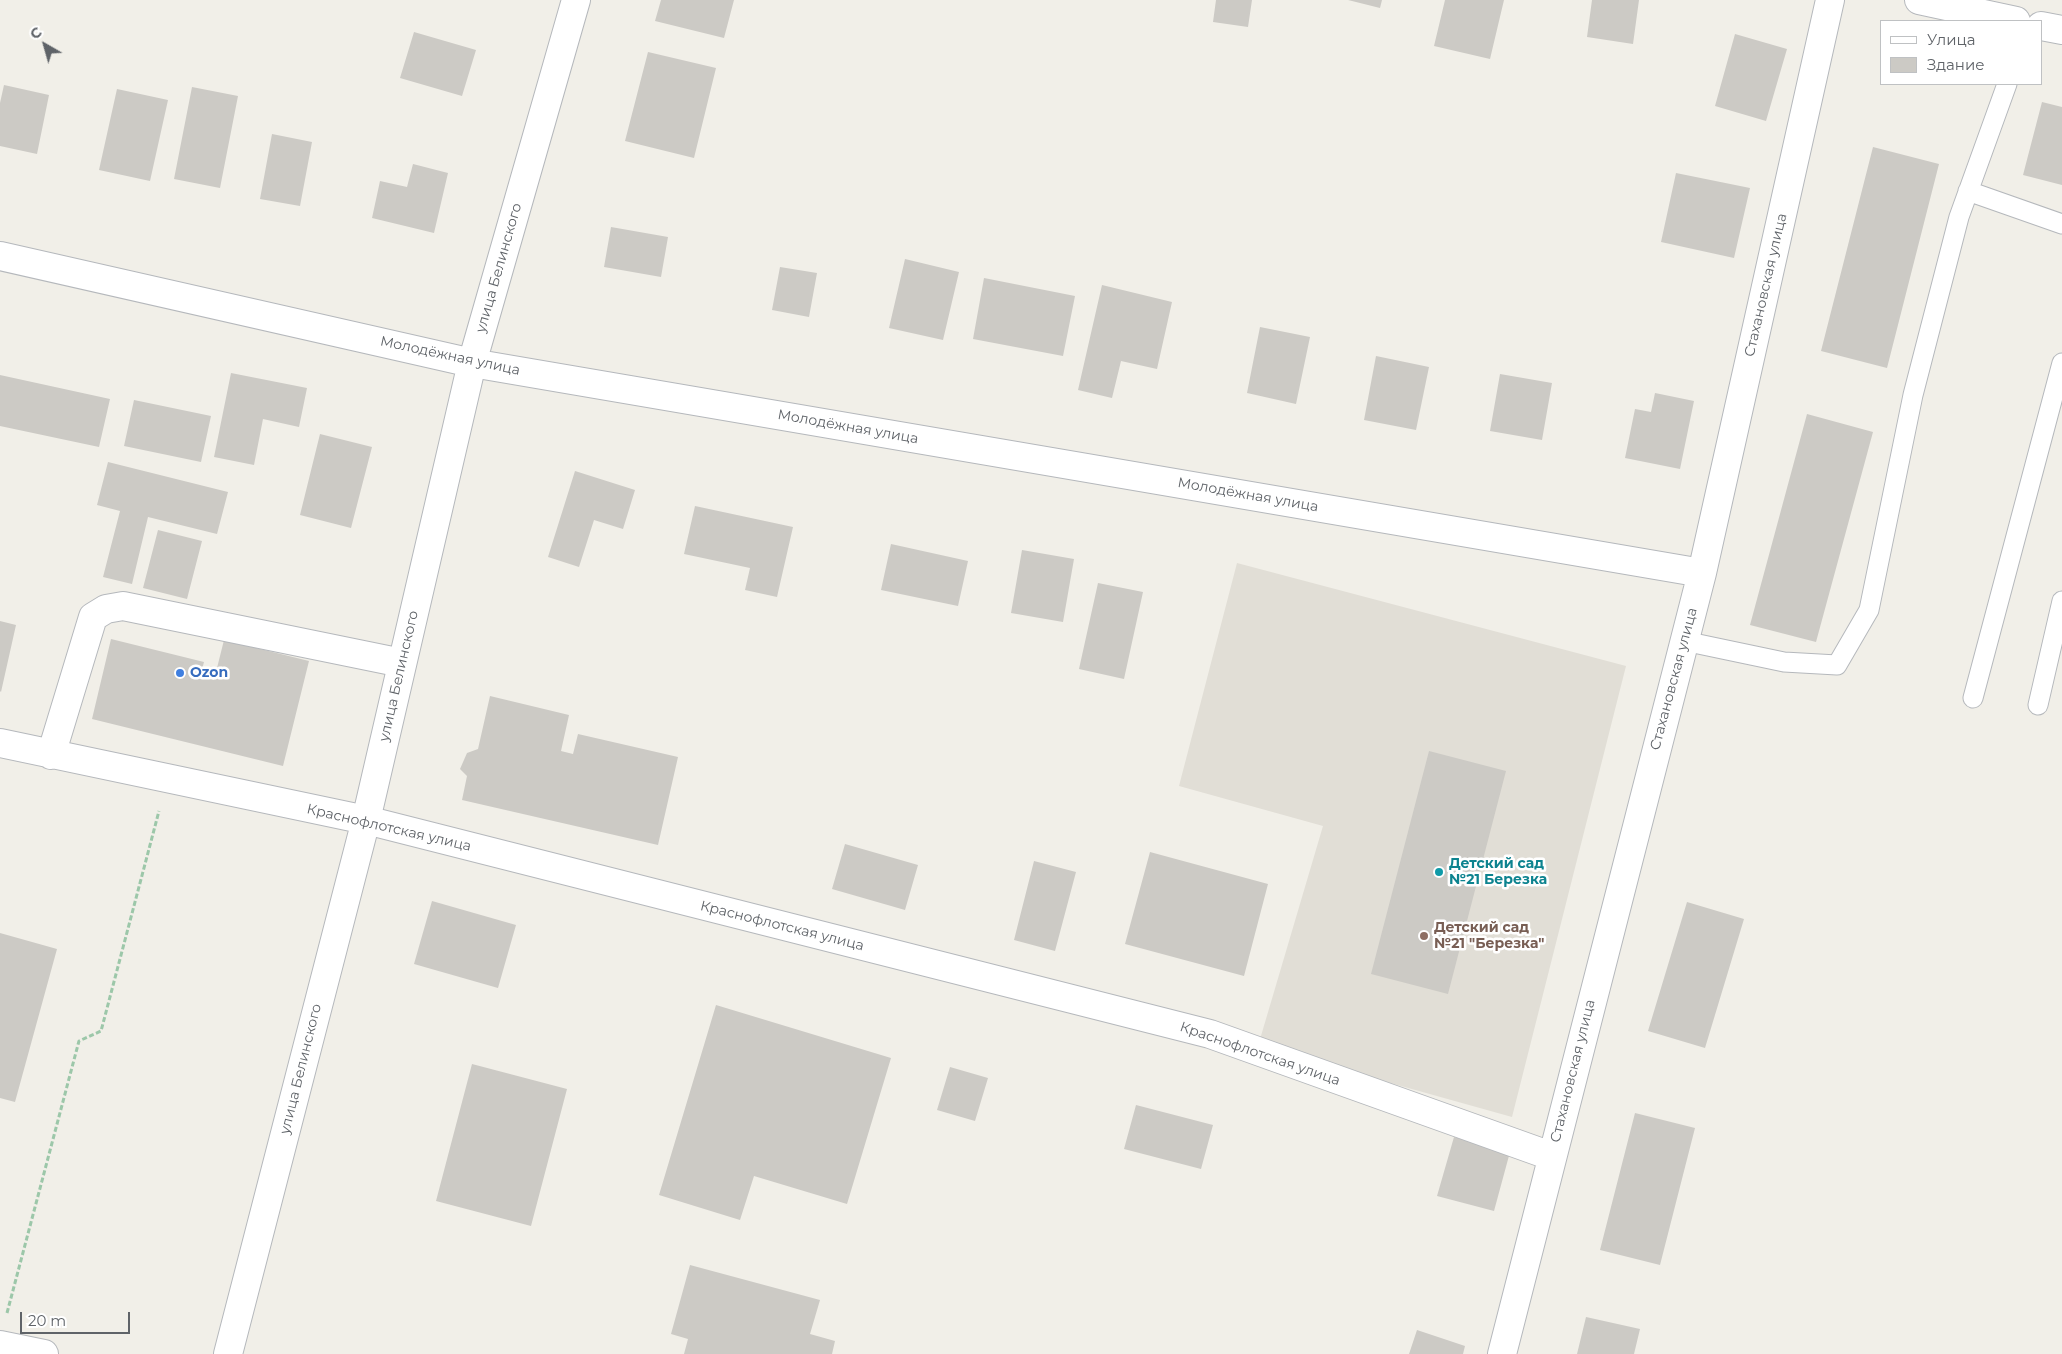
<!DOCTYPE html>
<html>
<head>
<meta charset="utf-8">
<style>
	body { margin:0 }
	#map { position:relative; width:2062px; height:1354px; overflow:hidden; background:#f1efe8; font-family:Montserrat,sans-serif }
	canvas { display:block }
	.legend { position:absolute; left:1880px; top:20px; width:162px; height:65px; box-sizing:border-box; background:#fff; border:1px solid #bfc1c3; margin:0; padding:6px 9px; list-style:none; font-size:15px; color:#5f6368 }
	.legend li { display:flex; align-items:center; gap:10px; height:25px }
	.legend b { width:25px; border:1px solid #bfc1c3 }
	.north { position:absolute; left:20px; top:20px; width:50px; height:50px; -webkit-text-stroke:4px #fff; paint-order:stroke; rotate:322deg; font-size:14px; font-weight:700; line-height:20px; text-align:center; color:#5f6368 }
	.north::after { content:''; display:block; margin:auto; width:18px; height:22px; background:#5f6368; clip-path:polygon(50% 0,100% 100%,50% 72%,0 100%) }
	.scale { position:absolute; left:20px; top:1312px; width:110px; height:22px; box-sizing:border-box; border:2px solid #5f6368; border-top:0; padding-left:6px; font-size:15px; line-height:18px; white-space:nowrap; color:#5f6368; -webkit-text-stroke:4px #fff; paint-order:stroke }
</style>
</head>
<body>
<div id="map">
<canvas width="2062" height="1354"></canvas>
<ul class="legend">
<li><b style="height:6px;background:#fff"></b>Улица</li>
<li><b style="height:14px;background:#cccac5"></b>Здание</li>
</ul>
<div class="north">С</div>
<div class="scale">20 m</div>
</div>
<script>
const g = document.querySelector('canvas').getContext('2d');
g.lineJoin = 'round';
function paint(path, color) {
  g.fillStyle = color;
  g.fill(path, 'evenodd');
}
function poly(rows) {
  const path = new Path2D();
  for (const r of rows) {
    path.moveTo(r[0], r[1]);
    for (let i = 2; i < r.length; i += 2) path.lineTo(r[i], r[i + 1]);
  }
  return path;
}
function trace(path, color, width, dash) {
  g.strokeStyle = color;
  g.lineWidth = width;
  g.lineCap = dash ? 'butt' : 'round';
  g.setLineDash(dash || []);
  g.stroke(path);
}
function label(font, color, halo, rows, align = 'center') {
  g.font = font + ' Montserrat,sans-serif';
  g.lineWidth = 5;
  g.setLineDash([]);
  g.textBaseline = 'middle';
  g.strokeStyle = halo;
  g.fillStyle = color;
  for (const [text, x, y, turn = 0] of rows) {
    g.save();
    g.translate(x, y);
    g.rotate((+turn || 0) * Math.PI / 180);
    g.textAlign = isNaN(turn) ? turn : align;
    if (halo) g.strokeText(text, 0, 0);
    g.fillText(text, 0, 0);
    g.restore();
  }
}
const education = poly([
	[1237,563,1626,666,1512,1117,1258,1046,1323,826,1179,786]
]);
const building = poly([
	[661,0,734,0,724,38,655,21],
	[1216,0,1252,0,1248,27,1213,22],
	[1348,0,1382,0,1380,8],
	[1445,0,1504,0,1490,59,1434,46],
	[1592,0,1639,0,1633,44,1587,37],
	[414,32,476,50,462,96,400,78],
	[1735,34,1787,49,1766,121,1715,106],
	[648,52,716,68,694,158,625,141],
	[4,85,49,95,37,154,0,146,0,103],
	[192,87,238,96,220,188,174,179],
	[117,89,168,100,150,181,99,170],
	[2042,102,2062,107,2062,185,2023,175],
	[272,134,312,142,300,206,260,199],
	[1873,147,1939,164,1887,368,1821,351],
	[413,164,448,173,434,233,372,218,380,181,407,187],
	[1676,173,1750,188,1734,258,1661,242],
	[611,227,668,237,661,277,604,267],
	[905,259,959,272,943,340,889,328],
	[780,267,817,273,809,317,772,310],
	[984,278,1075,296,1063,356,973,339],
	[1102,285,1172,302,1157,369,1121,361,1112,398,1078,390],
	[1260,327,1310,337,1296,404,1247,393],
	[1376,356,1429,367,1416,430,1364,420],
	[231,373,307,388,299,427,263,419,254,465,214,457],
	[1500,374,1552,383,1542,440,1490,431],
	[0,375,110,399,99,447,0,426],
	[1655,393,1694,401,1680,469,1625,458,1635,409,1651,412],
	[134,400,211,416,201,462,124,446],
	[1807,414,1873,432,1816,642,1750,625],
	[320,434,372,447,351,528,300,515],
	[108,462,228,492,217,534,148,517,132,584,103,577,120,511,97,505],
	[575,471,635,490,623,529,594,520,579,567,548,557],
	[695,506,793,527,777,597,745,590,750,568,684,554],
	[158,530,202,541,187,599,143,588],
	[891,544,968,561,958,606,881,590],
	[1022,550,1074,559,1063,622,1011,613],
	[1098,583,1143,592,1124,679,1079,669],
	[0,621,16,625,1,692,0,691],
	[111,639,204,662,200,677,214,680,224,640,309,661,283,766,92,719],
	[490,696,569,715,561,751,573,754,578,734,678,757,658,845,462,800,467,776,460,769,467,753,478,749],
	[1429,751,1506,771,1448,994,1371,974],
	[845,844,918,865,905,910,832,889],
	[1150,852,1268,884,1244,976,1125,944],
	[1034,861,1076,872,1055,951,1014,940],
	[432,901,516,925,498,988,414,964],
	[1687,902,1744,919,1705,1048,1648,1031],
	[0,933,57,949,15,1102,0,1098],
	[716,1005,891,1058,847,1204,754,1176,740,1220,659,1195],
	[472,1064,567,1089,531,1226,436,1201],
	[950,1067,988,1078,975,1121,937,1110],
	[1136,1105,1213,1125,1201,1169,1124,1149],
	[1635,1113,1695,1128,1660,1265,1600,1250],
	[1454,1137,1510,1152,1494,1211,1437,1196],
	[690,1265,820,1300,810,1334,835,1341,832,1354,684,1354,688,1339,671,1334],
	[1586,1317,1640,1329,1634,1354,1577,1354],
	[1417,1330,1465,1346,1463,1354,1409,1354]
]);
const path = poly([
	[7,1313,79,1041,101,1031,159,811]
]);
const service = poly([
	[1968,191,2062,224],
	[1684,641,1784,662,1837,665,1869,610,1913,395,1959,217,2007,84],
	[1973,698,2062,363],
	[2038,705,2062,601]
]);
const minor = poly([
	[1919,0,2016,21],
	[2041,26,2062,30],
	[0,256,472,363,1702,573],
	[0,743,366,820,1210,1034,1551,1156],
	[51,755,93,617,106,609,123,606,402,663],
	[228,1354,366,820,472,363,576,0],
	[1502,1354,1702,573,1830,0]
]);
const tertiary = poly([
	[0,1345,44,1354]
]);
const markers = [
	[180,673,5,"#3f7fe0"],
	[1439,872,5,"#0f9aa8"],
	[1424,936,5,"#8d6e63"]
];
const streetNames = [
	["улица Белинского",499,268,-74],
	["Стахановская улица",1766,285,-77],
	["Молодёжная улица",450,356,12],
	["Молодёжная улица",848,427,10],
	["Молодёжная улица",1248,495,10],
	["улица Белинского",399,676,-77],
	["Стахановская улица",1674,679,-75],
	["Краснофлотская улица",389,828,13],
	["Краснофлотская улица",782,926,14],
	["Краснофлотская улица",1260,1054,19],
	["улица Белинского",301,1069,-76],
	["Стахановская улица",1573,1071,-76]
];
const shopNames = [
	["Ozon",190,673]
];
const cultureNames = [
	["Детский сад",1449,864],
	["№21 Березка",1449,880]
];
const educationNames = [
	["Детский сад",1434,928],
	["№21 \"Березка\"",1434,944]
];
paint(education, '#e1ded6');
paint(building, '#cccac5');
trace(service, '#b5b8bc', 21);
trace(minor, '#b5b8bc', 30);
trace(tertiary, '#b5b8bc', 30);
trace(path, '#9cc7a9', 3, [5, 2.5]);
trace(service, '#fff', 19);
trace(minor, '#fff', 28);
trace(tertiary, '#fff', 28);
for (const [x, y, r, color] of markers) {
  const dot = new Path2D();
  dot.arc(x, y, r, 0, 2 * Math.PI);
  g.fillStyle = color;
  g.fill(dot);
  trace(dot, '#fff', 2);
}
label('14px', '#5f6368', '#fff', streetNames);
label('bold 14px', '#366cbe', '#fff', shopNames, 'left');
label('bold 14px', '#0d838f', '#fff', cultureNames, 'left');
label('bold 14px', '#785e54', '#fff', educationNames, 'left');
</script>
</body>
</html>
